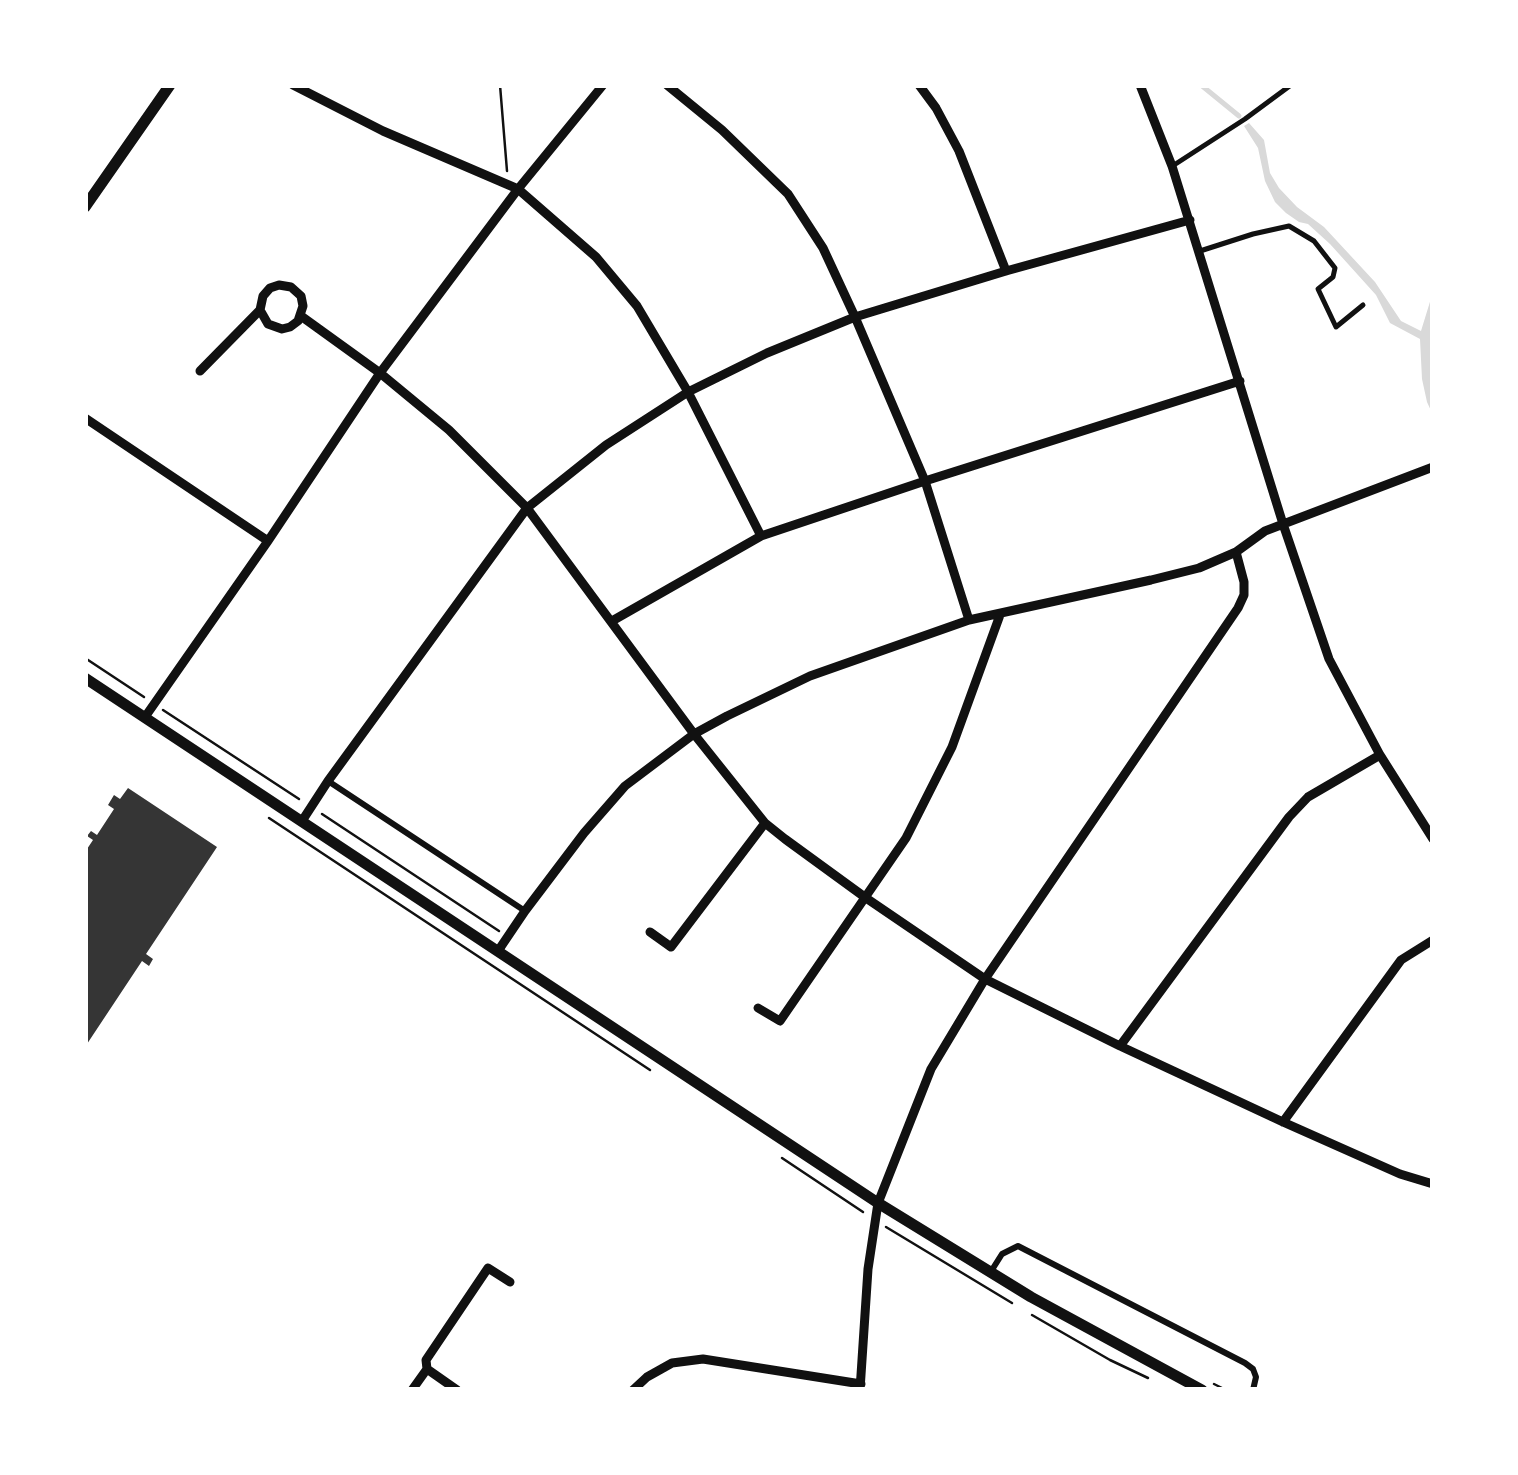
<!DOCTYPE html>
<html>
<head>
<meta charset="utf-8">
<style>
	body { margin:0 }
	#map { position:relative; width:1518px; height:1475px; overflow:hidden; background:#fff; font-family:"Golos Text",sans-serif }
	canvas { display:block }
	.frame { position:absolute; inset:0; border:88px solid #fff; pointer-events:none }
</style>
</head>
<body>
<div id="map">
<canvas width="1518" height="1475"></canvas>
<div class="frame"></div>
</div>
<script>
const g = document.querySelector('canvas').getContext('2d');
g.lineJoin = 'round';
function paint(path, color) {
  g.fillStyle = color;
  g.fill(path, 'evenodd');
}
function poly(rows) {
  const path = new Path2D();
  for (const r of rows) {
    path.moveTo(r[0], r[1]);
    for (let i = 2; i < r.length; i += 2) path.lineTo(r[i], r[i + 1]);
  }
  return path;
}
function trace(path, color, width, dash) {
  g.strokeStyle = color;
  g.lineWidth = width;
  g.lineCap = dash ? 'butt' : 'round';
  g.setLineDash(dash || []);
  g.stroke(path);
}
const water = poly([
	[1249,123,1264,140,1270,173,1279,188,1297,207,1324,227,1375,282,1401,321,1421,331,1433,292,1433,415,1427,402,1422,379,1420,339,1390,323,1376,295,1330,244,1308,224,1299,222,1286,213,1275,202,1265,181,1258,148,1244,126]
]);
const stream = poly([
	[1201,85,1239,116]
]);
const building = poly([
	[128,788,217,847,146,954,153,959,149,966,142,961,85,1047,85,852,93,840,87,836,91,831,97,835,114,809,108,805,114,795,120,799]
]);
const path = poly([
	[500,85,507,171],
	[85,658,144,697],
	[163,710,299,799],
	[322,814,499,931],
	[269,818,650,1070],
	[782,1158,863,1212],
	[886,1227,1012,1303],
	[1032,1315,1110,1360,1148,1378],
	[1214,1384,1226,1390]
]);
const service = poly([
	[1174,165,1245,119,1291,85],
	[1200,251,1253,234,1289,226,1314,241,1335,268,1333,277,1318,289,1336,327,1363,305]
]);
const pedestrian = poly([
	[328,781,525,911],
	[990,1273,1002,1254,1018,1246,1245,1363,1253,1369,1256,1377,1253,1390]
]);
const minor = poly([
	[293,85,383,131,518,189,596,257,637,306,688,392,761,536],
	[667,85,722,130,788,194,823,248,855,317,925,481,969,620],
	[919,85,936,108,959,151,1006,271],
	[1140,85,1172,166,1283,524,1329,659,1380,755,1433,839],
	[301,316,380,373,449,430,527,508,694,734,765,823,785,839,866,898,985,979,1120,1046,1283,1122,1400,1174,1433,1184],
	[200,371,260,310,263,296,270,288,279,285,291,287,301,296,303,306,298,321,290,327,282,329,268,324,260,310],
	[85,418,268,541],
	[612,621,761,536,925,481,1240,381],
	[145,717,268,541,380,373,518,189,603,85],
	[302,821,328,781,527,508,606,445,688,392,767,353,855,317,1006,271,1190,220],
	[650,932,671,947,765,823],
	[498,951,525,911,584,833,625,786,694,734,727,716,810,676,969,620,1151,580,1199,568,1236,552],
	[758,1008,780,1021,906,838,952,747,1000,615],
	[1120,1046,1289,817,1308,797,1380,755],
	[1283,1122,1401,960,1433,940],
	[427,1369,457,1390],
	[412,1390,427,1369,426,1360,488,1268,510,1282],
	[633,1390,647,1377,672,1363,703,1359,861,1384],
	[860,1390,868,1269,878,1203,931,1069,985,979,1238,608,1244,595,1244,582,1236,552,1265,531,1433,467]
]);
const tertiary = poly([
	[85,207,170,85],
	[85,678,878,1203,1031,1297,1202,1390]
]);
paint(water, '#d9d9d9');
trace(stream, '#d9d9d9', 5);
paint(building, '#353535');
trace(path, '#111', 2.5);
trace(service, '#111', 5);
trace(pedestrian, '#111', 6);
trace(minor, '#111', 9);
trace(tertiary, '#111', 11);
</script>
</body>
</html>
